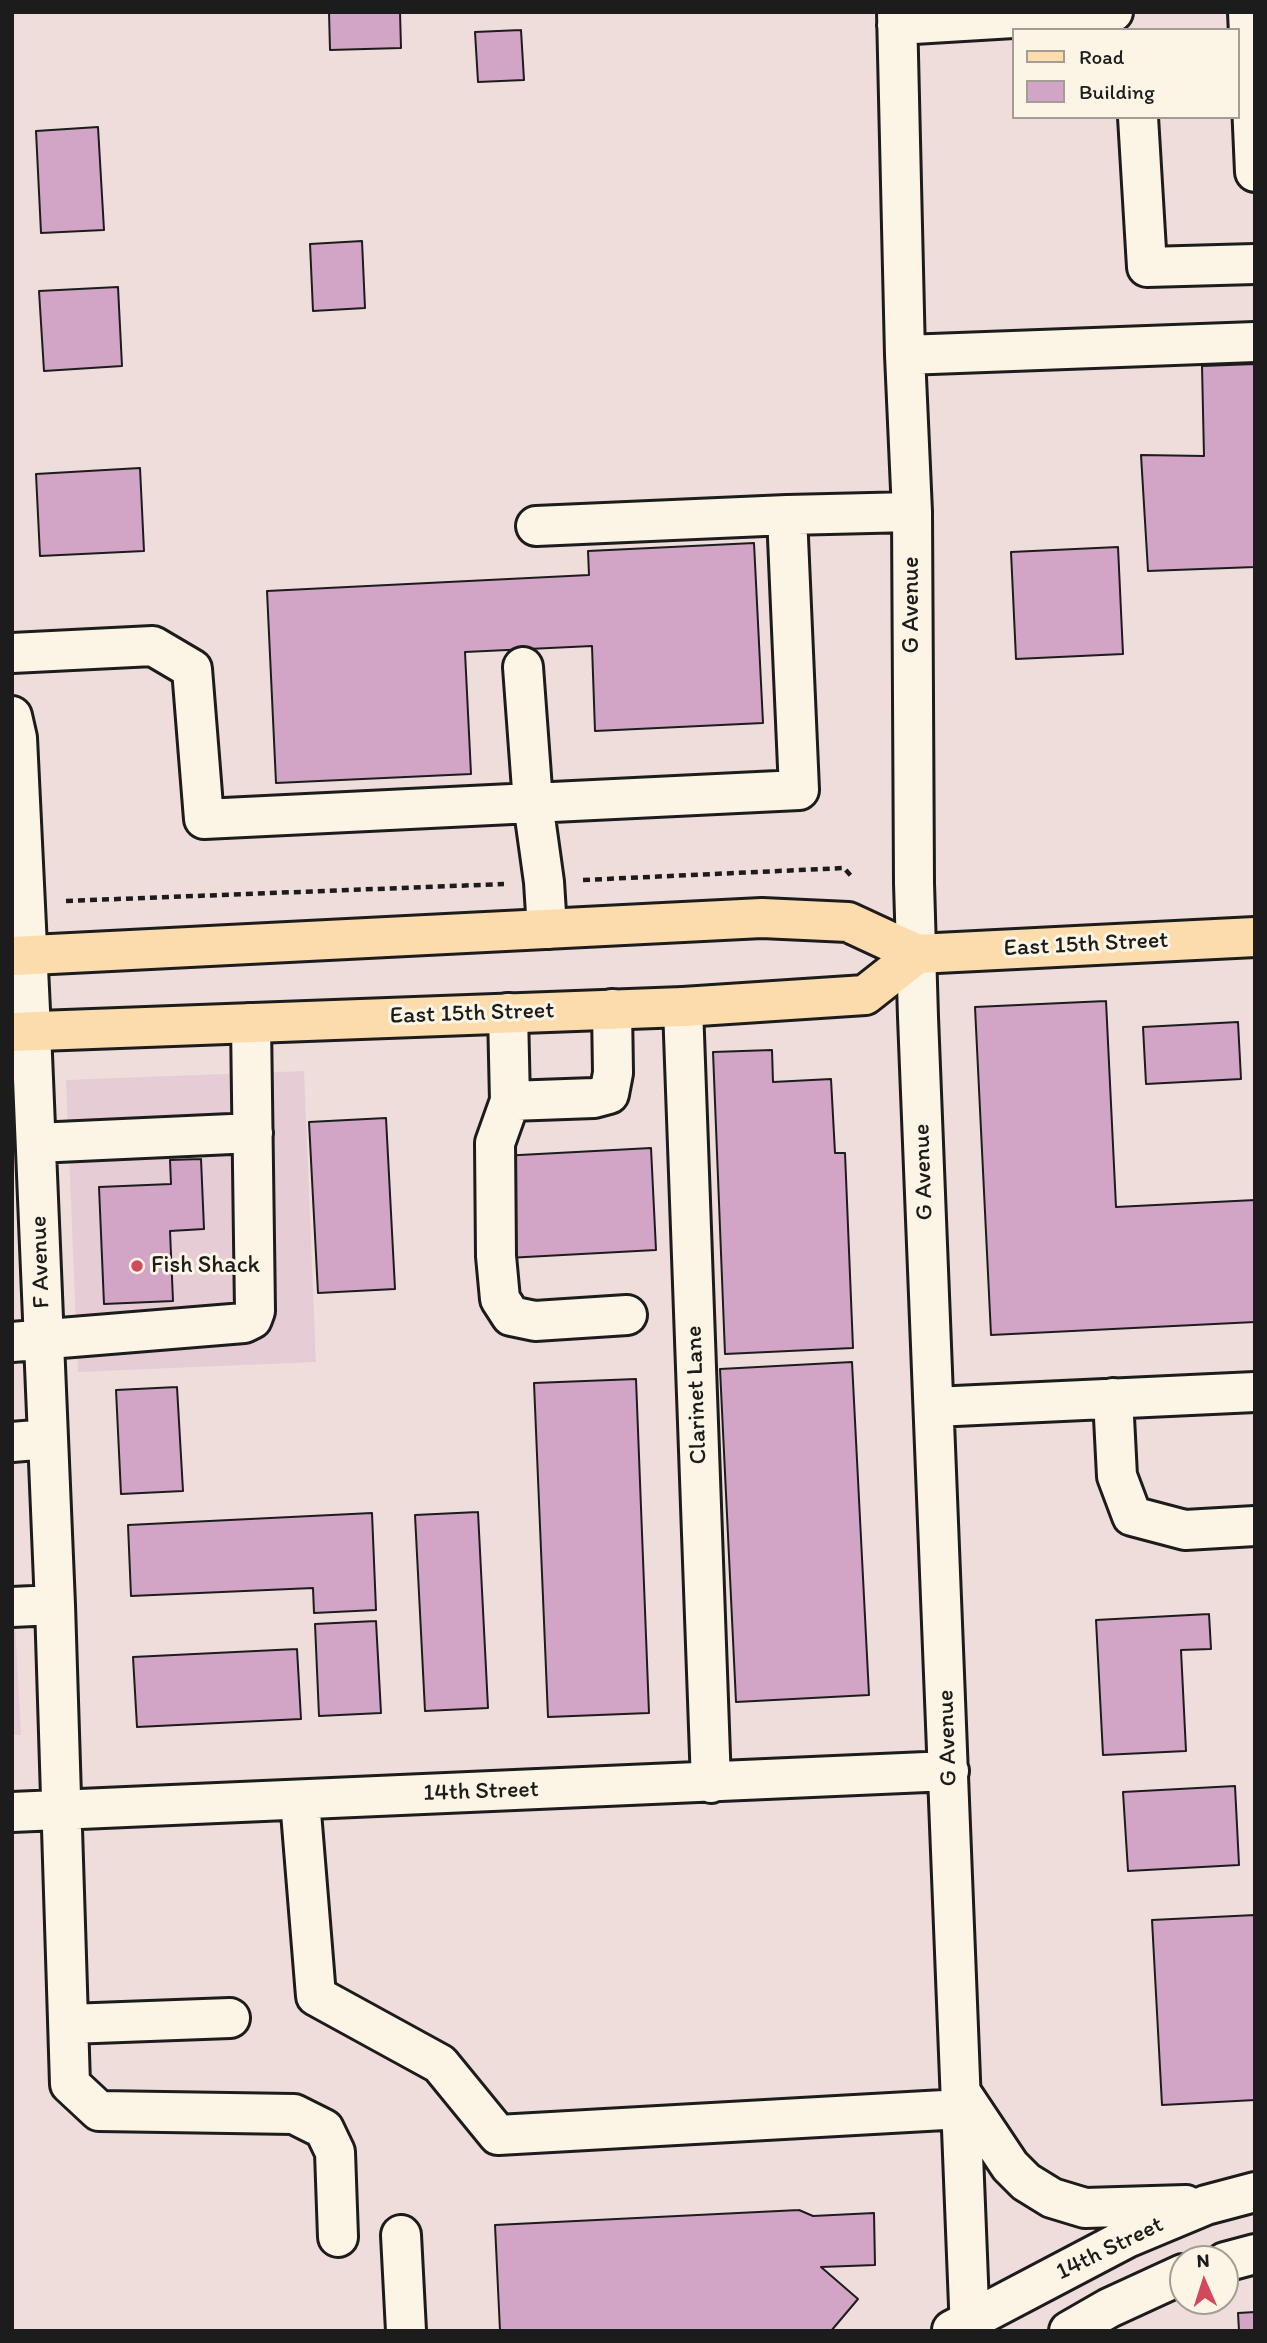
<!DOCTYPE html>
<html>
<head>
<meta charset="utf-8">
<style>
	body { margin:0 }
	#map { position:relative; width:1267px; height:2343px; overflow:hidden; background:#efdddb; font-family:Itim,sans-serif }
	canvas { display:block }
	.frame { position:absolute; inset:0; border:14px solid #1c1c1c; pointer-events:none }
	.legend { position:absolute; left:1012px; top:28px; width:228px; height:91px; box-sizing:border-box; background:#fcf5e5; border:2px solid #a29e95; margin:0; padding:9px 12px; list-style:none; font-size:21px; color:#1c1c1c }
	.legend li { display:flex; align-items:center; gap:14px; height:35px }
	.legend b { width:35px; border:2px solid #a29e95 }
	.north { position:absolute; left:1169px; top:2245px; width:70px; height:70px; box-sizing:border-box; background:#fcf5e5; border:2px solid #a29e95; border-radius:50%; rotate:357deg; font-size:19px; font-weight:700; line-height:28px; text-align:center; color:#1c1c1c }
	.north::after { content:''; display:block; margin:auto; width:24px; height:32px; background:#d1495b; clip-path:polygon(50% 0,100% 100%,50% 72%,0 100%) }
</style>
</head>
<body>
<div id="map">
<canvas width="1267" height="2343"></canvas>
<div class="frame"></div>
<ul class="legend">
<li><b style="height:9px;background:#fcdcac"></b>Road</li>
<li><b style="height:19px;background:#d2a4c5"></b>Building</li>
</ul>
<div class="north">N</div>
</div>
<script>
const g = document.querySelector('canvas').getContext('2d');
g.lineJoin = 'round';
function paint(path, color) {
  g.fillStyle = color;
  g.fill(path, 'evenodd');
}
function poly(rows) {
  const path = new Path2D();
  for (const r of rows) {
    path.moveTo(r[0], r[1]);
    for (let i = 2; i < r.length; i += 2) path.lineTo(r[i], r[i + 1]);
  }
  return path;
}
function trace(path, color, width, dash) {
  g.strokeStyle = color;
  g.lineWidth = width;
  g.lineCap = dash ? 'butt' : 'round';
  g.setLineDash(dash || []);
  g.stroke(path);
}
function label(font, color, halo, rows, align = 'center') {
  g.font = font + ' Itim,sans-serif';
  g.lineWidth = 6;
  g.setLineDash([]);
  g.textBaseline = 'middle';
  g.strokeStyle = halo;
  g.fillStyle = color;
  for (const [text, x, y, turn = 0] of rows) {
    g.save();
    g.translate(x, y);
    g.rotate((+turn || 0) * Math.PI / 180);
    g.textAlign = isNaN(turn) ? turn : align;
    if (halo) g.strokeText(text, 0, 0);
    g.fillText(text, 0, 0);
    g.restore();
  }
}
const built = poly([
	[304,1071,316,1362,78,1372,66,1080],
	[12,1567,21,1735,12,1735]
]);
const building = poly([
	[329,12,400,12,401,48,330,50,329,12],
	[521,30,524,80,478,82,475,32,521,30],
	[98,127,104,230,41,233,36,131,98,127],
	[362,241,365,308,313,311,310,244,362,241],
	[118,287,122,366,44,371,39,291,118,287],
	[1255,364,1255,567,1148,571,1141,455,1204,456,1202,366,1255,364],
	[140,468,144,551,40,556,36,474,140,468],
	[754,543,763,723,595,731,592,646,465,652,471,774,276,783,267,591,589,575,588,551,754,543],
	[1118,547,1123,654,1016,659,1011,552,1118,547],
	[1106,1001,1116,1207,1255,1200,1255,1322,991,1335,975,1007,1106,1001],
	[1238,1022,1241,1079,1146,1084,1143,1027,1238,1022],
	[772,1050,773,1082,831,1079,835,1153,845,1153,853,1348,725,1354,713,1052,772,1050],
	[386,1118,395,1289,318,1293,309,1122,386,1118],
	[651,1148,656,1250,507,1258,501,1156,651,1148],
	[201,1159,204,1229,170,1231,173,1301,104,1304,99,1187,171,1184,170,1160,201,1159],
	[852,1362,869,1695,736,1702,720,1369,852,1362],
	[636,1379,649,1713,548,1717,534,1383,636,1379],
	[177,1387,183,1491,121,1494,116,1390,177,1387],
	[478,1512,488,1708,425,1711,415,1515,478,1512],
	[372,1513,376,1610,314,1613,313,1588,131,1596,128,1525,372,1513],
	[1209,1614,1211,1649,1181,1650,1186,1751,1103,1755,1096,1620,1209,1614],
	[376,1621,381,1713,319,1716,315,1624,376,1621],
	[297,1649,301,1719,137,1727,133,1657,297,1649],
	[1235,1786,1239,1865,1128,1871,1123,1792,1235,1786],
	[1255,1915,1255,2100,1162,2105,1152,1920,1255,1915],
	[799,2210,813,2216,874,2213,875,2265,821,2267,858,2299,831,2331,500,2331,495,2225,799,2210],
	[1255,2312,1255,2331,1239,2331,1238,2313,1255,2312]
]);
const path = poly([
	[583,880,844,868,851,876],
	[66,901,504,884]
]);
const minor = poly([
	[897,12,905,355,912,512,914,883,918,1017,970,2331],
	[1248,12,1255,172],
	[897,25,1113,12],
	[1138,117,1147,267,1255,264],
	[905,355,1255,342],
	[787,515,912,512],
	[12,653,153,646,192,669,204,819,799,790,787,515,536,526],
	[523,667,533,803,544,882,547,929],
	[12,716,17,738,31,1031,55,1605,70,2084,99,2111,294,2114,324,2129,335,2152,338,2237],
	[683,1007,711,1783],
	[508,1013,510,1101,495,1143,496,1256,500,1299,511,1316,535,1321,627,1315],
	[510,1101,594,1098,609,1094,613,1073,612,1009],
	[36,1143,253,1133],
	[12,1342,244,1323,252,1319,255,1311,251,1023],
	[1113,1398,1117,1476,1132,1516,1185,1530,1255,1526],
	[934,1407,1255,1392],
	[12,1442,48,1439],
	[12,1607,55,1605],
	[300,1800,316,1996,440,2064,498,2135,962,2109],
	[12,1812,949,1771],
	[69,2024,230,2018],
	[962,2094,1010,2166,1026,2182,1052,2198,1085,2208,1186,2205],
	[401,2235,406,2331],
	[1225,2262,1255,2254],
	[952,2330,1127,2238,1206,2205,1255,2192],
	[1069,2331,1109,2308,1183,2274]
]);
const major = poly([
	[12,956,762,918,848,922,917,954,1255,937],
	[12,1032,683,1007,865,995,917,954]
]);
const markers = [
	[137,1266,7,"#d1495b"]
];
const streetNames = [
	["G Avenue",912,605,-90],
	["East 15th Street",1086,945,-3],
	["East 15th Street",472,1014,-2],
	["G Avenue",924,1172,-92],
	["F Avenue",41,1262,-92],
	["Clarinet Lane",697,1395,-92],
	["G Avenue",948,1738,-92],
	["14th Street",481,1792,-2],
	["14th Street",1110,2249,-26]
];
const poiNames = [
	["Fish Shack",151,1266]
];
paint(built, '#e6ccd4');
paint(building, '#d2a4c5');
trace(building, '#1c1c1c', 2);
trace(minor, '#1c1c1c', 44);
trace(major, '#1c1c1c', 44);
trace(path, '#1c1c1c', 4.5, [7, 5]);
trace(minor, '#fcf5e5', 38);
trace(major, '#fcdcac', 38);
for (const [x, y, r, color] of markers) {
  const dot = new Path2D();
  dot.arc(x, y, r, 0, 2 * Math.PI);
  g.fillStyle = color;
  g.fill(dot);
  trace(dot, '#fcf5e5', 2.5);
}
label('24px', '#1c1c1c', '#fcf5e5', streetNames);
label('24px', '#1c1c1c', '#fcf5e5', poiNames, 'left');
</script>
</body>
</html>
